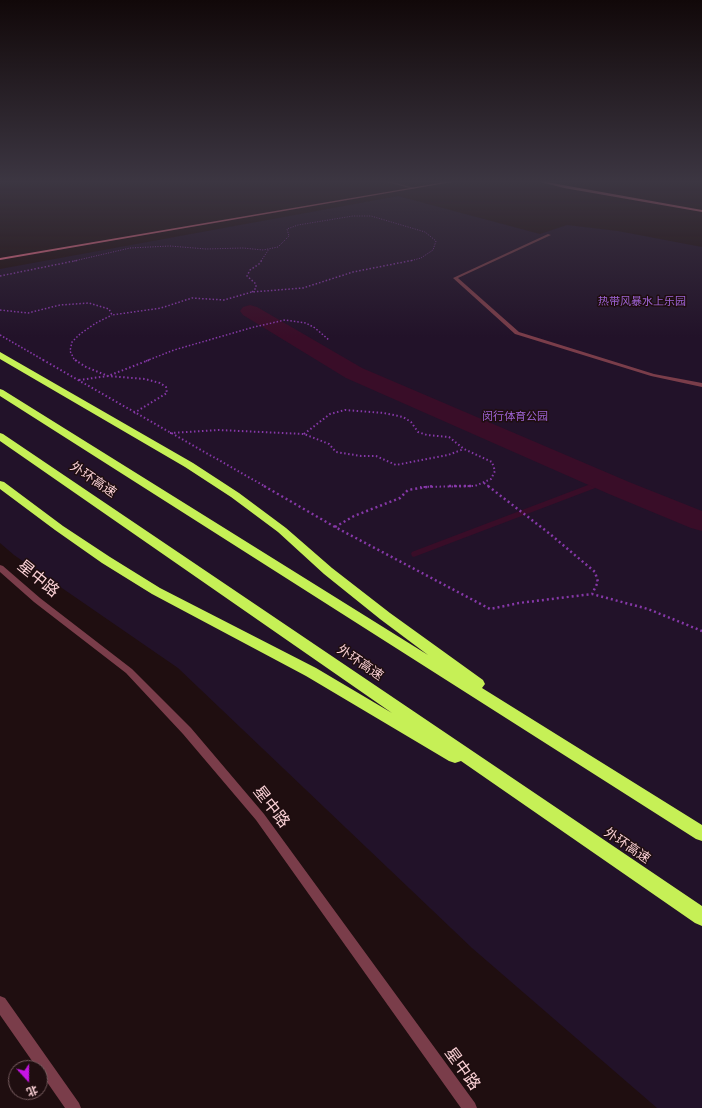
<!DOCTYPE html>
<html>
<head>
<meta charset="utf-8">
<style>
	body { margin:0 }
	#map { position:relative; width:702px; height:1108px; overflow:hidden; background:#1f0e10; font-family:Karla,"Noto Sans SC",sans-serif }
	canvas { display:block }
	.north { position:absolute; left:8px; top:1060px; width:40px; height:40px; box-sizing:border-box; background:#1f0e10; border:1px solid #775c5f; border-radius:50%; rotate:159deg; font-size:11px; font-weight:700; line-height:16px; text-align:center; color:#fbd1d6 }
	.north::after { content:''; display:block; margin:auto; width:14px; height:18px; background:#c614e4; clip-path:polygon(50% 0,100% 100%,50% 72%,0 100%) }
</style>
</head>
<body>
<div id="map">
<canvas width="702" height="1108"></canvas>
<div class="north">北</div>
</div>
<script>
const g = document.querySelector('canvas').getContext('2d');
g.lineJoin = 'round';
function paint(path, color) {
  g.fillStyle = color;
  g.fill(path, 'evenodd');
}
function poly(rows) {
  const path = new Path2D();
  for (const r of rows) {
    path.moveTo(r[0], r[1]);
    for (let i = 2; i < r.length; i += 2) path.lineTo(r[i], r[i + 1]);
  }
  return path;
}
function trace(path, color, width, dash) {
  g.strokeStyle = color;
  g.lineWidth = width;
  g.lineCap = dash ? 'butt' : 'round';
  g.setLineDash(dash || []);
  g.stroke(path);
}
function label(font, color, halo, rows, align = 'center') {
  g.font = font + ' Karla,"Noto Sans SC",sans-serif';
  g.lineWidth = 3;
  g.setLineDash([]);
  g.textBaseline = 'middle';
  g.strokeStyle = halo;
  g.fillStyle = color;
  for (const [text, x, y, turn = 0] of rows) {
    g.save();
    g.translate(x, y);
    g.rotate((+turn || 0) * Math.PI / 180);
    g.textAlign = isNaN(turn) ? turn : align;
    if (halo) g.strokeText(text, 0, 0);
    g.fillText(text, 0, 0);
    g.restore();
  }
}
const green = poly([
	[398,196,540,234,567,225,618,231,702,247,702,1108,657,1108,472,948,178,668,14,555,0,543,0,269]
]);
const streamFar1 = poly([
	[591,487,605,482]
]);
const stream = poly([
	[414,554,593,486]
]);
const river = poly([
	[250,305,257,307,362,368,629,482,702,511,702,531,691,528,609,494,346,378,243,315,240,311,243,307,250,305]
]);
const pathFar3 = poly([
	[74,261,130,248,170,246,206,249,243,248,263,250,278,247,289,236,287,229,298,225,353,216,371,216,425,232,436,241,433,250,421,258,410,261],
	[261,261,269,249]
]);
const pathFar2 = poly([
	[0,276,79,260],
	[252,292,256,288,256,284,247,276,250,270,259,264,262,260],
	[0,310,28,313,60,305,89,303,109,309,112,315,161,308,192,298,224,300,252,292,303,288,353,272,414,260],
	[0,335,45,361],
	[77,361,74,359,70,351,72,342,80,334,96,323,112,315],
	[146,361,174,350,254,327,285,320,306,323,315,328,329,340]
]);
const pathFar1 = poly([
	[43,360,266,487],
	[75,360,86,367,108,376,145,379,160,383,166,387,167,393,134,413],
	[79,380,108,376,149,360],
	[170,433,218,430,304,434,329,444,336,452,361,456,376,456,396,465,448,455,464,449],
	[304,434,330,414,345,410,384,413,403,417,411,422,418,432,427,435,449,437,464,449,492,462,495,471,491,479,475,486,420,487],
	[484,483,490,487]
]);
const path = poly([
	[264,486,335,527,490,609,519,603,592,594,648,609,702,631],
	[449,486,471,486],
	[488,486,550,534,595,572,598,582,592,594],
	[335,527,354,516,400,498,408,490,433,486]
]);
const service = poly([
	[387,182,392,182,415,188,413,189,387,182],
	[548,234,551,235,458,278,519,332,654,374,702,383,702,387,651,376,515,334,453,278,548,234]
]);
const minor = poly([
	[0,565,3,566,40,598,132,669,191,728,264,814,475,1103,477,1108,461,1108,256,820,183,734,126,673,34,602,0,572,0,565],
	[0,996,5,998,79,1103,81,1108,65,1108,40,1072,40,1068,37,1068,0,1015,0,996]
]);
const secondary = poly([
	[445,182,452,182,0,260,0,258,445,182],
	[541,182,546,182,702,210,702,212,564,188,541,182]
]);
const motorway = poly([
	[0,352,193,463,239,493,286,528,332,568,390,613,483,680,485,684,482,688,702,825,702,841,696,839,0,396,0,389,3,390,428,655,380,619,324,574,278,532,231,497,185,467,0,359,0,352],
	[0,433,3,434,702,906,702,926,695,923,461,761,455,763,449,761,306,676,152,594,102,563,55,530,0,489,0,481,4,482,63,526,110,557,160,588,316,668,392,713,0,441,0,433]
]);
const farParknames = [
	["热带风暴水上乐园",642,302],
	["闵行体育公园",515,417]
];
const streetNames = [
	["外环高速",93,480,34],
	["外环高速",360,663,34],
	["外环高速",627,846,34]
];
const nearStreetnames = [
	["星中路",38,579,39],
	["星中路",271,807,52],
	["星中路",462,1069,54]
];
paint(green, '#221229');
trace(streamFar1, '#390d28', 4.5);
trace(stream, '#390d28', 5.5);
paint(river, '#390d28');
trace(pathFar3, '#8638a8', 1, [1, 1.5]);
trace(pathFar2, '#8638a8', 1.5, [1.5, 2]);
trace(pathFar1, '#8638a8', 2, [1.5, 2.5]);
trace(path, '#8638a8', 2.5, [2, 3]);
paint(service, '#7a3d4a');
paint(minor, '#7a3d4a');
paint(secondary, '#f3708c');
paint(motorway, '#c6f056');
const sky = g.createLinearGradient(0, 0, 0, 337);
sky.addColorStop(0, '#110809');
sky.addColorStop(0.54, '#3c3642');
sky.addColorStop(1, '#3c364200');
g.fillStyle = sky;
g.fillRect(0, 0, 702, 337);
label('11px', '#9d63d4', '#1f0e10', farParknames);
label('13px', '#fbd1d6', '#1f0e10', streetNames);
label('16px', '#fbd1d6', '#1f0e10', nearStreetnames);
</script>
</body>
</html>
